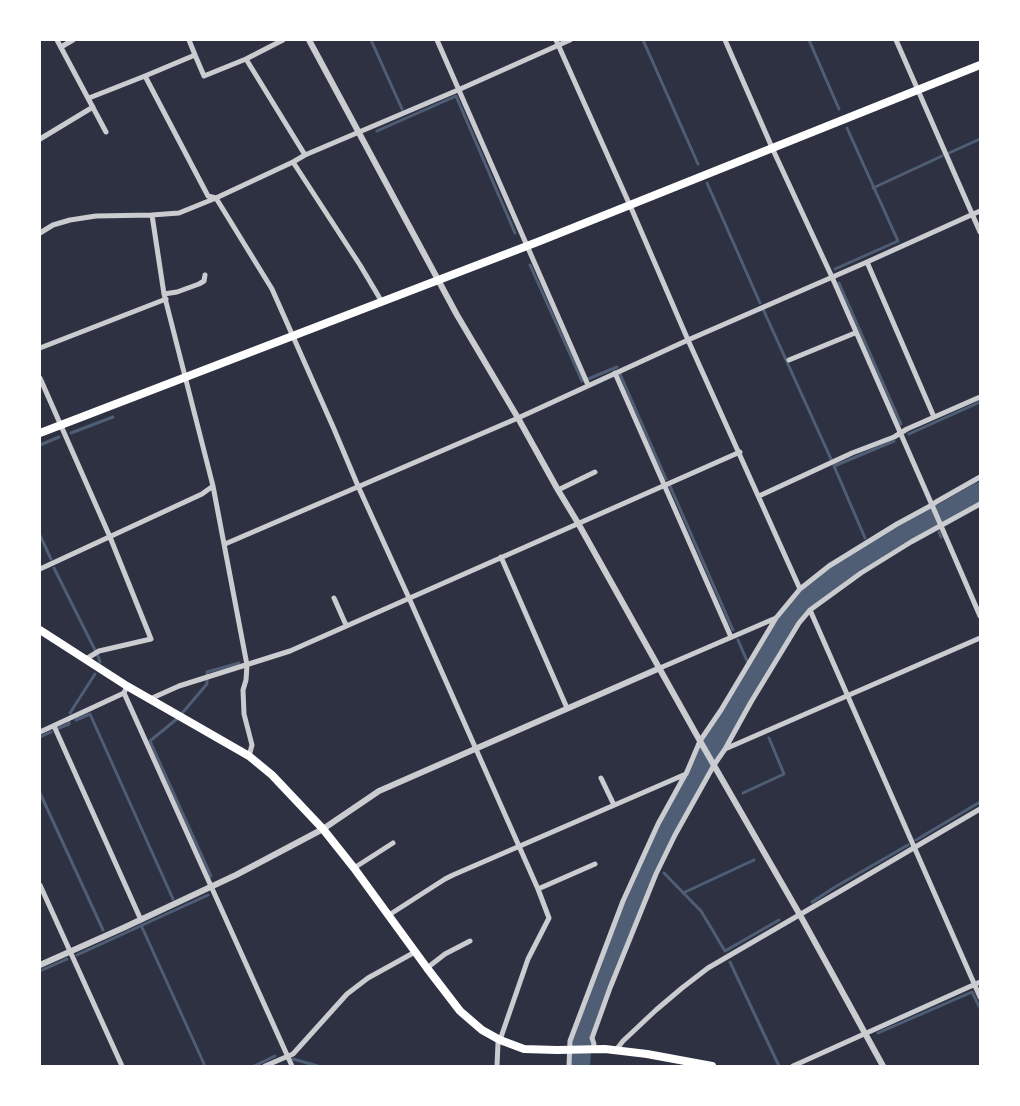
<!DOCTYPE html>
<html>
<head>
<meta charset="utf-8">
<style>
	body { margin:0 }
	#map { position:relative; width:1020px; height:1106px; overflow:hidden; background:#2d3142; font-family:"Work Sans",sans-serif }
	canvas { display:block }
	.frame { position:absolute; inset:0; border:41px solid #fff; pointer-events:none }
</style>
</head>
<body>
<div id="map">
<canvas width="1020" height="1106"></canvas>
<div class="frame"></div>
</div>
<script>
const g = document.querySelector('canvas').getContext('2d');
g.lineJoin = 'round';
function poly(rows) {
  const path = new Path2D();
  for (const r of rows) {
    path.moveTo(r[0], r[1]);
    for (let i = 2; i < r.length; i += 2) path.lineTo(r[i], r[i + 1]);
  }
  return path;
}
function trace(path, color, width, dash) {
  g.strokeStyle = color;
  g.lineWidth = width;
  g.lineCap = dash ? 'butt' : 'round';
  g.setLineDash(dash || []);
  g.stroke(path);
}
const stream = poly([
	[371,40,402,109],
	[643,40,698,164],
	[809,40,839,109],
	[377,131,456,96,515,233],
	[949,153,980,139],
	[707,183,760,303],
	[873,188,942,156],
	[530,265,582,381],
	[835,269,898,241,847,128],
	[839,283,901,424],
	[763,309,831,459],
	[620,374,666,479],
	[588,379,617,367],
	[71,433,113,417],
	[909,434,980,402],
	[40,445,59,437],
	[670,486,733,630],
	[939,532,941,537],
	[40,535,51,559],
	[865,538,834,466,894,441],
	[54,568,95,650],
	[738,640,747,661],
	[98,656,100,662],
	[750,667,754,675],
	[70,713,95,674],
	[76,720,90,714,173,899],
	[59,728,69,724,69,722],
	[40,737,51,732],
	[40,793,103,930],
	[743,793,784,774,769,738],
	[916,840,980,802],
	[664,873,701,911,725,951,779,920],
	[211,876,150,741,178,718,207,684,207,672,239,663],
	[683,893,754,860],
	[812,902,835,887,908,845],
	[141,925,205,1066],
	[77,955,208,895],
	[730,962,779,1066],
	[40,971,67,959],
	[878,1033,972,992,980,1008],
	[293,1059,318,1066],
	[254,1066,275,1056]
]);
const river = poly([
	[580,1066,582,1039,621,935,649,867,690,782,769,651,797,609,814,593,841,572,891,540,945,512,980,492]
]);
const minor = poly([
	[57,40,106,132],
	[189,40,195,55],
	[437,40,588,385],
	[556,40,632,210,688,340,800,589],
	[725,40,774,152,832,277,932,505,980,616],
	[896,40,980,232],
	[61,47,73,40],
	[246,59,305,155],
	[145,76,208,196,216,198,272,289,334,429,358,486,409,598,538,889,549,918,528,959,500,1040,498,1043,497,1066],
	[89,98,145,76,195,55,204,76,246,59,283,40],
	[40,139,93,107],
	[293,162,360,265,382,302],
	[152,215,164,294,213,486,247,665,246,680,243,690,244,714,252,745,249,756],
	[40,233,53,225,70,220,96,216,152,215,179,213,216,198,293,162,305,155,458,90,570,40],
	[867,262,934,417],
	[164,294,177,292,199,284,204,281,205,275],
	[40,348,166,299],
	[789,360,855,333],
	[615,373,731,637],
	[40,378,110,537,151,639,99,651,86,659],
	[558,490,595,472],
	[759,496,852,453,894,437,907,429,980,397],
	[225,544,518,418,688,340,867,262,980,211],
	[501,557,567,708],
	[40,569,202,494,213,486],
	[334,598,346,625],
	[810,610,980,997],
	[660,668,776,618,800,589,829,566,897,524,932,505,936,502,980,477],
	[127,686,124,693,292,1066],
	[150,699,179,686,290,651,740,452],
	[54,726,141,920],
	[40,732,124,693],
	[725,749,980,638],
	[601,778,614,805],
	[354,868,393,843],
	[40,885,122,1066],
	[538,889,595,864],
	[389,915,445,879,453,875,686,774,700,741,721,710,776,618],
	[427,968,445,954,470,941],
	[593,1049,594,1044,592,1038,610,988,656,874,675,835,714,765,725,749,751,702,799,623,810,610,861,573,911,542,980,504],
	[616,1050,623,1041,656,1010,682,988,708,968,837,893,980,809],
	[265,1066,293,1054,347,994,368,978,415,952],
	[569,1066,570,1041,623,901,658,824,685,775],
	[793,1066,980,982]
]);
const tertiary = poly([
	[309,40,457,315,518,418,558,490,578,523,700,741,800,915,883,1066],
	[40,965,123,928,236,875,323,829,379,791,660,668]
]);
const secondary = poly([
	[40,433,540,241,980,65],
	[40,630,127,686,249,756,272,775,323,829,354,868,427,968,460,1011,482,1030,500,1040,524,1049,557,1050,605,1049,647,1054,712,1066]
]);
trace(stream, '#4f5d75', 3);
trace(river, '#4f5d75', 20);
trace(minor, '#caccd0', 5);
trace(tertiary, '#caccd0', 6);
trace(secondary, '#fff', 8);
</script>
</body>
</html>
